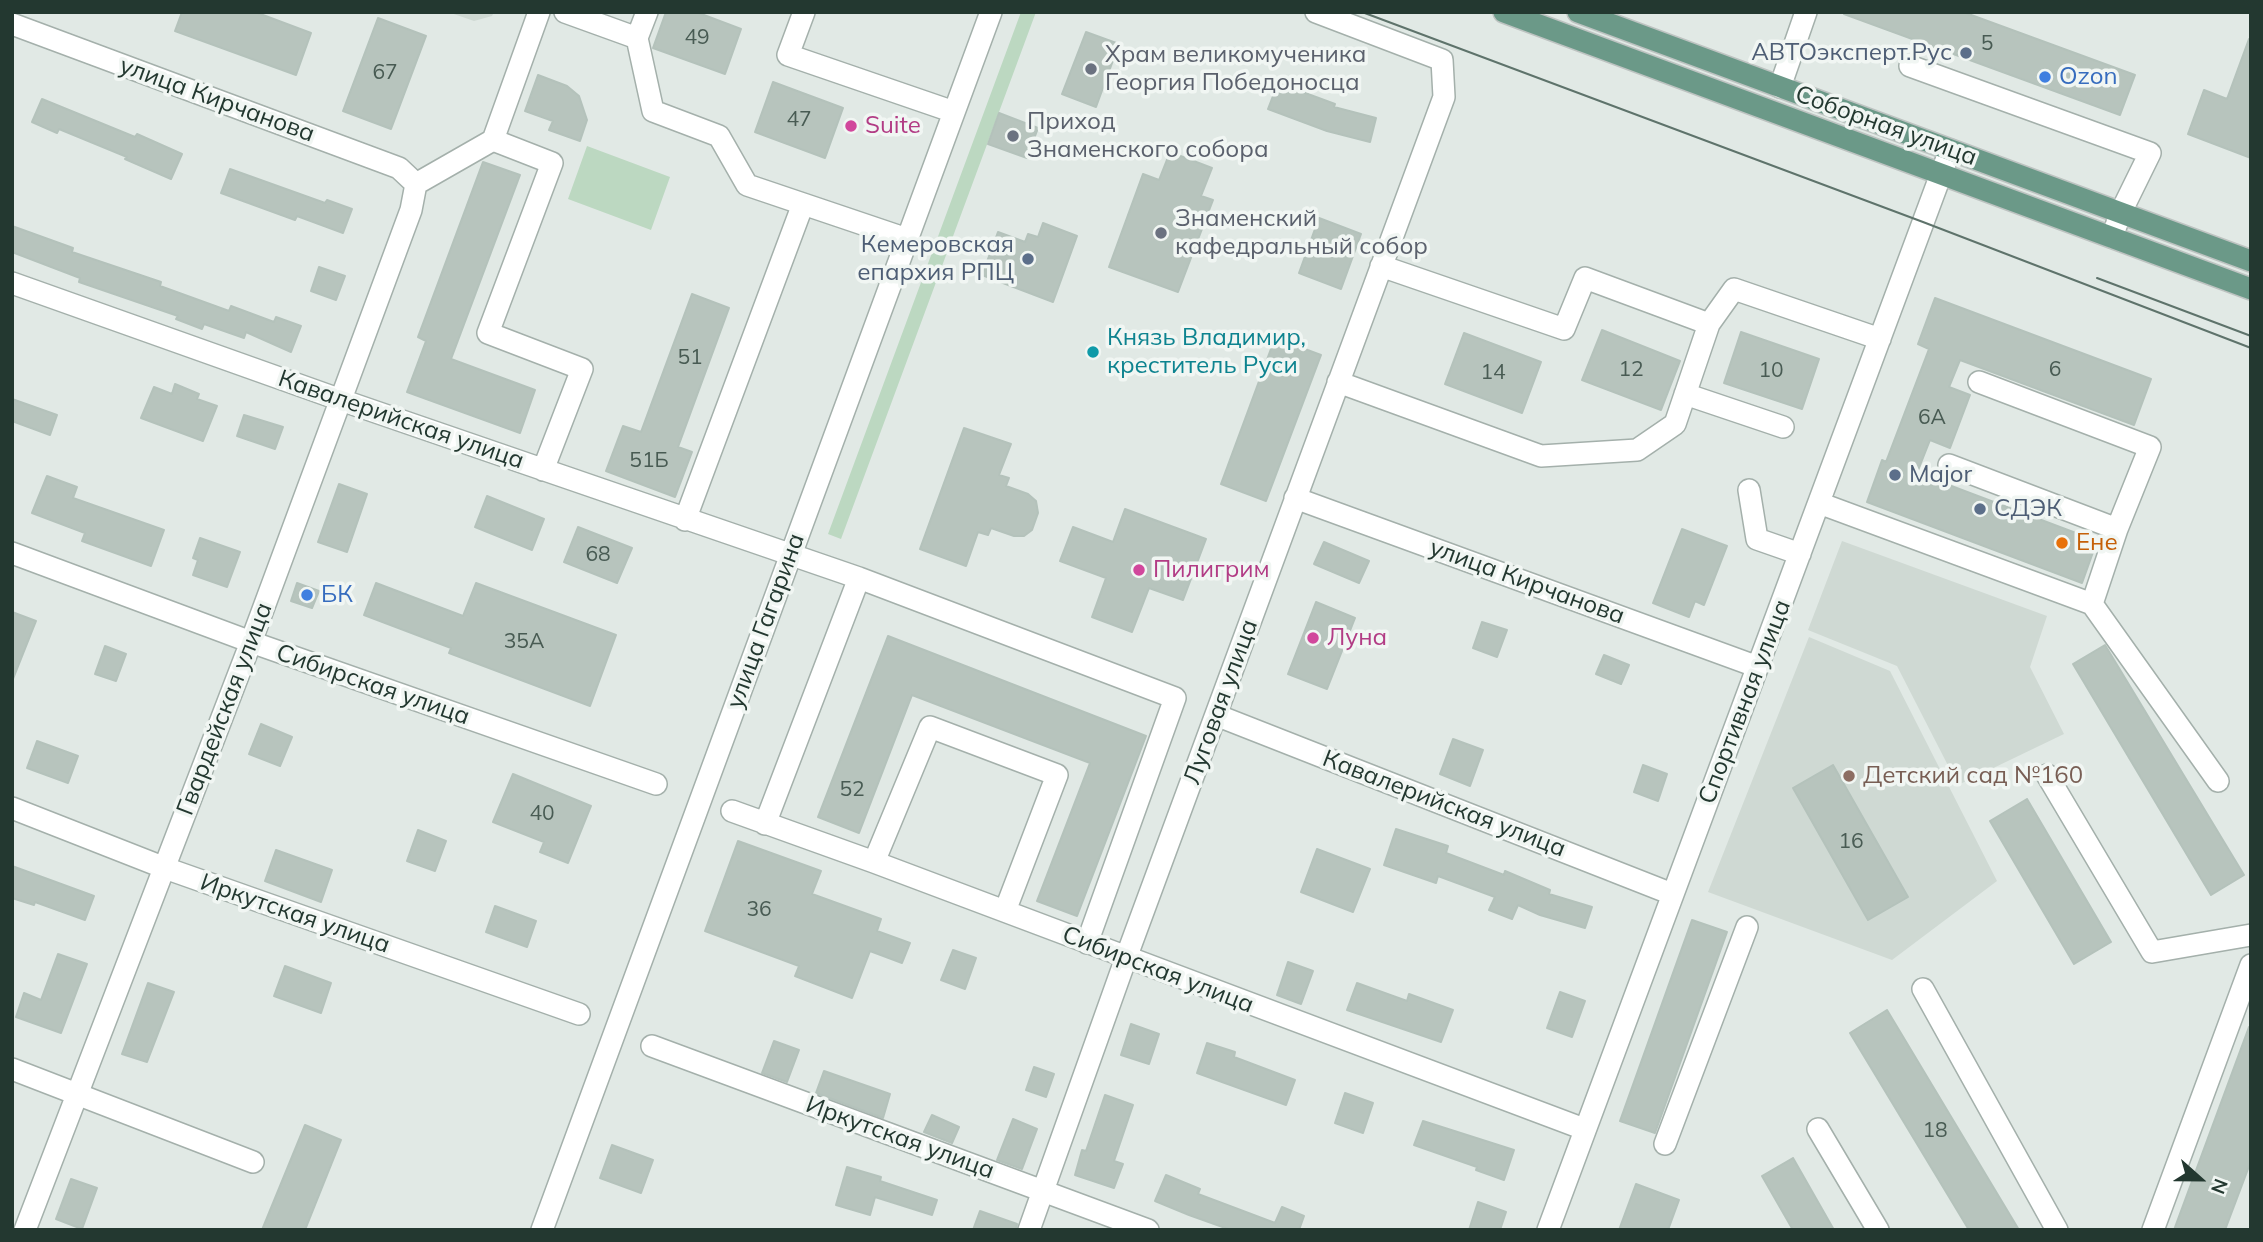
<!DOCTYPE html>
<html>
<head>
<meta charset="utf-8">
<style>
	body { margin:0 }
	#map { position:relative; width:2263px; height:1242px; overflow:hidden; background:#e1e9e5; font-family:Mulish,sans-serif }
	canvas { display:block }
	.frame { position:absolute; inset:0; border:14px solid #233830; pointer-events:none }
	.north { position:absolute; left:2165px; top:1144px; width:70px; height:70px; -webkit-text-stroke:5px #f1f6f3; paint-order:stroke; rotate:111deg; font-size:19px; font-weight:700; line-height:28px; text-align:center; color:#233830 }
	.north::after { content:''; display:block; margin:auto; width:24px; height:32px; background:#233830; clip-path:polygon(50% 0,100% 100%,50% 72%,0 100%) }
</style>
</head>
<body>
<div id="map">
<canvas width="2263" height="1242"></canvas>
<div class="frame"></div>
<div class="north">N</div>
</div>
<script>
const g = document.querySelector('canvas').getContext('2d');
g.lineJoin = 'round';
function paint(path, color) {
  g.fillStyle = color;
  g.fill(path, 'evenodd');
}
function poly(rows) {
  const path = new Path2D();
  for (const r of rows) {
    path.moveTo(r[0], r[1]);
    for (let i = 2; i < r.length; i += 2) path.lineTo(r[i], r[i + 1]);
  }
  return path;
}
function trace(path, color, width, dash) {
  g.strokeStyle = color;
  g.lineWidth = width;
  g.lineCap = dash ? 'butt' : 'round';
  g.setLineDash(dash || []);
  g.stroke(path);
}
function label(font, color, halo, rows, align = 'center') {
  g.font = font + ' Mulish,sans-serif';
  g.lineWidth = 7;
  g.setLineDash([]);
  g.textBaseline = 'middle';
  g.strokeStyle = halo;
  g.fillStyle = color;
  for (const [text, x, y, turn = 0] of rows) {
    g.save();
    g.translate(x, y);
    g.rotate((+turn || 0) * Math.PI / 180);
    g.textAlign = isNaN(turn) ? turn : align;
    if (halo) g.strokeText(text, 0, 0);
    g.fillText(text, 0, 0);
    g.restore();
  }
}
const built = poly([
	[448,12,494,12,492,16,474,21],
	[1842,541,2047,616,2030,667,2064,734,1958,785,1897,666,1808,630],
	[1809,637,1890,671,1997,881,1892,960,1708,892]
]);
const green = poly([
	[1021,12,1036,12,841,539,828,534],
	[587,146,670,177,651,230,568,199]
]);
const building = poly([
	[182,12,255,12,311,33,296,75,175,31,182,12],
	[666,12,696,12,741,29,725,74,653,48,666,12],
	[1845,12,1963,12,2135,75,2120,115,1844,14,1845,12],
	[378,18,426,36,391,129,343,111,378,18],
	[1086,32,1119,44,1096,107,1062,94,1086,32],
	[2249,39,2251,39,2251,158,2188,134,2204,90,2227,99,2249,39],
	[538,75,567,86,579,96,587,120,580,141,549,130,553,121,525,111,538,75],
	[773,82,843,108,825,158,755,132,773,82],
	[1278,83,1335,104,1334,107,1376,118,1370,142,1327,131,1268,109,1278,83],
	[42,99,135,137,137,134,182,154,171,179,125,159,127,157,59,129,57,133,32,122,42,99],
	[999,113,1038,128,1027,158,988,144,999,113],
	[1170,152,1212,168,1201,196,1213,200,1178,292,1109,267,1143,174,1159,180,1170,152],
	[483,162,520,175,451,359,535,390,520,433,407,392,426,341,418,337,483,162],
	[230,169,325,203,327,200,352,209,343,233,297,216,295,220,221,193,230,169],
	[1319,218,1361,234,1341,289,1299,273,1319,218],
	[1043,223,1077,236,1053,302,982,275,998,232,1025,242,1028,234,1038,237,1043,223],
	[12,226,73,248,72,252,161,282,160,286,229,311,231,306,274,322,276,317,301,326,291,352,246,332,244,338,204,324,202,329,176,319,178,316,79,282,80,278,12,252,12,226],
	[319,267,345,276,336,300,311,291,319,267],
	[692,294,729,308,678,447,692,452,675,497,606,471,623,426,641,432,692,294],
	[1935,298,2151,379,2134,425,1960,360,1949,387,1970,395,1950,448,1930,440,1917,473,2097,541,2082,583,1867,502,1882,460,1886,462,1929,349,1918,344,1935,298],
	[1602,330,1680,361,1661,410,1582,380,1602,330],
	[1741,332,1819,359,1802,409,1724,383,1741,332],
	[1464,333,1541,362,1522,413,1445,384,1464,333],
	[1275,338,1321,355,1266,501,1221,484,1275,338],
	[175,384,199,394,197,399,217,406,203,441,141,418,154,387,172,394,175,384],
	[12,399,57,415,50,435,12,421,12,399],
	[244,415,283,427,275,449,237,436,244,415],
	[964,428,1011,444,999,475,1009,478,1006,486,1028,494,1036,501,1038,513,1032,530,1024,536,1014,536,991,528,988,535,978,532,966,566,920,549,964,428],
	[47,476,77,487,73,498,164,530,151,566,82,541,85,533,32,513,47,476],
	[339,484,367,494,347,552,318,542,339,484],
	[487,496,544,519,532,550,475,527,487,496],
	[1125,509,1206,539,1183,600,1149,588,1132,632,1092,617,1106,578,1060,561,1073,527,1113,542,1125,509],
	[578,527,632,548,617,583,564,562,578,527],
	[1682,529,1727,546,1704,605,1695,601,1689,617,1653,603,1682,529],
	[200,538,240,552,227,587,193,575,198,560,193,558,200,538],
	[1324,542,1369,561,1359,583,1314,564,1324,542],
	[297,583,319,591,312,608,291,601,297,583],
	[376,583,463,616,476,583,616,635,590,706,449,653,451,648,364,615,376,583],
	[1316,602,1355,618,1327,689,1288,674,1316,602],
	[12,612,36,621,13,679,12,679,12,612],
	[1482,622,1507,630,1497,657,1473,648,1482,622],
	[888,636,1146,736,1077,916,1037,901,1090,763,912,695,859,833,818,817,888,636],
	[2105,645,2244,875,2211,895,2073,664,2105,645],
	[105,646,126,654,116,681,95,674,105,646],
	[1604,655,1629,665,1621,684,1596,674,1604,655],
	[261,724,292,737,280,766,249,754,261,724],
	[1453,739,1483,750,1470,786,1440,774,1453,739],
	[37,741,78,756,68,783,27,768,37,741],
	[1643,765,1667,774,1658,801,1634,792,1643,765],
	[1833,765,1908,897,1868,920,1793,788,1833,765],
	[513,774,591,806,568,863,540,852,544,842,493,822,513,774],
	[2027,799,2111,942,2074,964,1990,821,2027,799],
	[1396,829,1448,846,1446,853,1504,875,1505,871,1550,890,1549,894,1592,907,1585,928,1540,915,1518,905,1512,919,1489,910,1495,897,1438,876,1436,883,1384,865,1396,829],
	[418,830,446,841,435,871,407,861,418,830],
	[738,841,821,871,812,894,881,919,877,931,910,943,902,963,870,951,852,998,795,976,799,966,705,931,738,841],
	[1317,849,1370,869,1353,912,1301,892,1317,849],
	[276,850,332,870,321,902,265,881,276,850],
	[12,866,94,896,85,920,35,902,34,905,12,898,12,866],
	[495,906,536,921,527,947,486,932,495,906],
	[1692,920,1727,932,1655,1133,1620,1121,1692,920],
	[953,950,976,958,965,989,941,980,953,950],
	[58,954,87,964,61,1033,16,1017,24,993,41,1000,58,954],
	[1288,962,1313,971,1301,1004,1277,995,1288,962],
	[285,966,331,983,321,1013,274,996,285,966],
	[148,983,174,992,147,1062,122,1054,148,983],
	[1357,983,1407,1001,1409,994,1453,1010,1441,1042,1347,1010,1357,983],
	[1560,992,1585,1001,1572,1037,1547,1028,1560,992],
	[1887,1010,2019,1230,1969,1230,1850,1033,1887,1010],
	[1131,1024,1159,1034,1149,1064,1121,1055,1131,1024],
	[2249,1027,2251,1161,2225,1230,2174,1230,2249,1027],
	[774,1041,799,1050,787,1082,762,1073,774,1041],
	[1207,1043,1235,1052,1234,1057,1295,1080,1286,1105,1197,1073,1207,1043],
	[1034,1067,1054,1074,1046,1097,1026,1090,1034,1067],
	[824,1071,890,1094,883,1118,816,1093,824,1071],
	[1345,1093,1373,1103,1363,1133,1335,1123,1345,1093],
	[1105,1095,1133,1105,1114,1161,1123,1164,1114,1188,1075,1175,1082,1150,1086,1151,1105,1095],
	[932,1115,959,1127,952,1143,924,1132,932,1115],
	[1013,1119,1037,1129,1022,1169,997,1160,1013,1119],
	[1423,1121,1514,1150,1504,1180,1476,1170,1477,1167,1414,1145,1423,1121],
	[305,1125,341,1140,305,1230,262,1230,305,1125],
	[612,1145,653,1160,641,1193,600,1178,612,1145],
	[1793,1158,1834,1230,1793,1230,1762,1176,1793,1158],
	[847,1167,881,1177,880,1181,937,1200,932,1215,875,1197,870,1215,836,1205,847,1167],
	[1166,1175,1200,1189,1198,1194,1275,1223,1282,1207,1304,1216,1299,1230,1231,1230,1189,1215,1155,1201,1166,1175],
	[71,1179,97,1188,82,1229,56,1219,71,1179],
	[1636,1184,1679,1200,1668,1230,1619,1230,1636,1184],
	[1478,1202,1506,1212,1500,1230,1469,1230,1478,1202],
	[980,1211,1017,1224,1016,1230,973,1230,980,1211]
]);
const minor = poly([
	[565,12,637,38,653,111,719,136,747,185,907,239],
	[804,12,788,55,954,112],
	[12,24,399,168,416,184],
	[637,38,647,12],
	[1910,66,2150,153,2121,212,2112,237],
	[1780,87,1806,12],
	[493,140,552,163,488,333,582,369,543,470],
	[416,184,493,140,539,12],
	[1381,266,1564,329,1585,278,1709,324],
	[12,283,341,400,859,578,1175,698,1087,943],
	[1338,382,1541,456,1637,450,1675,424,1709,324,1734,289,1880,339],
	[1979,382,2150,447,2117,529],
	[1685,394,1783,427],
	[1749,490,1757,539,1800,554],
	[1295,498,1758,667],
	[1819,503,2092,604,2117,529,1949,465],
	[685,520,803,204],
	[12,553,251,642,656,784],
	[2092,604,2218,781],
	[1216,715,1672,894],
	[2047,775,2152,952,2251,935],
	[12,808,165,868,579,1014],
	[732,811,874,862,1584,1129],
	[765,824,859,578],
	[874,862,930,727,1057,775,1005,911],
	[1923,989,2057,1230],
	[652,1046,1148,1230],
	[12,1069,253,1162],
	[1818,1129,1878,1230],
	[1665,1144,1747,927],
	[25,1230,251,642,411,210,416,184],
	[542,1230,991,12],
	[1029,1230,1126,958,1444,97,1442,60,1316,12],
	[1548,1230,1950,150],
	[2153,1230,2251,965]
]);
const major = poly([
	[1504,12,2251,289],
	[1578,12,2251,261]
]);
const tram = poly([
	[1362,12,1923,222,2251,348],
	[2097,278,2251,336]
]);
const markers = [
	[1966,53,7,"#5c6f8a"],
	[1091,69,7,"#6b7280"],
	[2045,77,7,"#3f7fe0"],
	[851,126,7,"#d1479c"],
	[1013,136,7,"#6b7280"],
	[1161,233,7,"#6b7280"],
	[1028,259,7,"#5c6f8a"],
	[1093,352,7,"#0f9aa8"],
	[1895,475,7,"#5c6f8a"],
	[1980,509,7,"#5c6f8a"],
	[2062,543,7,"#e8710a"],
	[1139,570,7,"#d1479c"],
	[307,595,7,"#3f7fe0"],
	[1313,638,7,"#d1479c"],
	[1849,776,7,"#8d6e63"]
];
const numberNames = [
	["49",697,38],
	["5",1987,44],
	["67",385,73],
	["47",799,120],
	["51",690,358],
	["12",1631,370],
	["6",2055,370],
	["10",1771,371],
	["14",1493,373],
	["6А",1932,418],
	["51Б",649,461],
	["68",598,555],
	["35А",524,642],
	["52",852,790],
	["40",542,814],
	["16",1851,842],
	["36",759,910],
	["18",1935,1131]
];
const serviceNames = [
	["АВТОэксперт.Рус",1952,53],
	["Кемеровская",1014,245],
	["епархия РПЦ",1014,273],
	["Major",1909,475,"left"],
	["СДЭК",1994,509,"left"]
];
const worshipNames = [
	["Храм великомученика",1105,55],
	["Георгия Победоносца",1105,83],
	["Приход",1027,122],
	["Знаменского собора",1027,150],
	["Знаменский",1175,219],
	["кафедральный собор",1175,247]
];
const shopNames = [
	["Ozon",2059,77],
	["БК",321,595]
];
const streetNames = [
	["улица Кирчанова",217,100,20],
	["Соборная улица",1886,126,20],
	["Кавалерийская улица",401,420,19],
	["улица Кирчанова",1527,582,20],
	["улица Гагарина",766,621,-70],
	["Сибирская улица",373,685,19],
	["Луговая улица",1221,702,-70],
	["Спортивная улица",1745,702,-69],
	["Гвардейская улица",225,709,-69],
	["Кавалерийская улица",1444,804,21],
	["Иркутская улица",295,914,19],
	["Сибирская улица",1158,970,21],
	["Иркутская улица",900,1138,20]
];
const hotelNames = [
	["Suite",865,126],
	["Пилигрим",1153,570],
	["Луна",1327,638]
];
const cultureNames = [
	["Князь Владимир,",1107,338],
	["креститель Руси",1107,366]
];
const foodNames = [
	["Ене",2076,543]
];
const educationNames = [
	["Детский сад №160",1863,776]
];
paint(built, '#cfd9d3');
paint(green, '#bcd8c1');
paint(building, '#b7c4bd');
trace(building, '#b4c2bb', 2);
trace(minor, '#a4b0ab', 24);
trace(major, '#bdc3c1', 24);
trace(minor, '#fff', 21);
trace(major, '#6b9988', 21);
trace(tram, '#5e736b', 2);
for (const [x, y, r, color] of markers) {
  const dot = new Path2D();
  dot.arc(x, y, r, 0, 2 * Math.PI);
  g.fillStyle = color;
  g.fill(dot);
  trace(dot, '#f1f6f3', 2.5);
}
label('21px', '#485b53', null, numberNames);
label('24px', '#4e5e75', '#f1f6f3', serviceNames, 'right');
label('24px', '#5b616d', '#f1f6f3', worshipNames, 'left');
label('24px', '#366cbe', '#f1f6f3', shopNames, 'left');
label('24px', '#233830', '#f1f6f3', streetNames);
label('24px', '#b23c85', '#f1f6f3', hotelNames, 'left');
label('24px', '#0d838f', '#f1f6f3', cultureNames, 'left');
label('24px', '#c56008', '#f1f6f3', foodNames, 'left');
label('24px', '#785e54', '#f1f6f3', educationNames, 'left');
</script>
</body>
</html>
